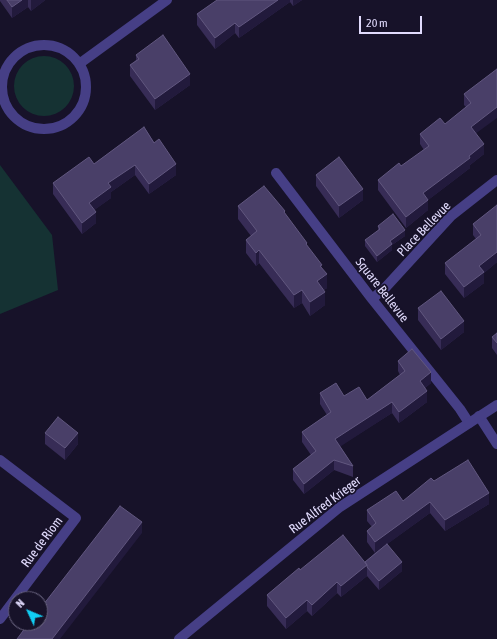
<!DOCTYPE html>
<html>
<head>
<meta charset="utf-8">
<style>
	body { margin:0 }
	#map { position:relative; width:497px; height:639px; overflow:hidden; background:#171229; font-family:"Asap Condensed",sans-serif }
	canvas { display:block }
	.north { position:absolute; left:8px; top:591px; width:40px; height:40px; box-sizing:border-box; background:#171229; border:1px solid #68627e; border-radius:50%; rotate:314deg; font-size:11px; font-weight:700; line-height:16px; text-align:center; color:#e1dbfd }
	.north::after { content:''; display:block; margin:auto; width:14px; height:18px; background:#11cef4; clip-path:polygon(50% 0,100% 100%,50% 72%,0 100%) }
	.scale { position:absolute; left:359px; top:16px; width:63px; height:18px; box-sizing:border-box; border:2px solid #e1dbfd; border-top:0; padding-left:5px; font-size:12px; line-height:14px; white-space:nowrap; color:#e1dbfd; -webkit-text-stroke:3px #171229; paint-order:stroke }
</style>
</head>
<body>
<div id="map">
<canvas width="497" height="639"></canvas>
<div class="north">N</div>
<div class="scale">20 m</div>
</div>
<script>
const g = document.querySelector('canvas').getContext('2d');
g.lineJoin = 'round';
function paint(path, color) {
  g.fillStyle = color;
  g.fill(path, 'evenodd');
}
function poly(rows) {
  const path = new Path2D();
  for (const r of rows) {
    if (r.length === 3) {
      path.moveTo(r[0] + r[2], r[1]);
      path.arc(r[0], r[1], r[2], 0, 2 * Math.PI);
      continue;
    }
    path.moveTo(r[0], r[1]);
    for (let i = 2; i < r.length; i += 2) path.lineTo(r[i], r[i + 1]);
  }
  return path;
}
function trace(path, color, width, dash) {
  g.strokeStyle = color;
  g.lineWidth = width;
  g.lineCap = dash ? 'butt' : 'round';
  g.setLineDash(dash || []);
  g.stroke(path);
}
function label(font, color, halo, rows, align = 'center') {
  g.font = font + ' "Asap Condensed",sans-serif';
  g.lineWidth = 3.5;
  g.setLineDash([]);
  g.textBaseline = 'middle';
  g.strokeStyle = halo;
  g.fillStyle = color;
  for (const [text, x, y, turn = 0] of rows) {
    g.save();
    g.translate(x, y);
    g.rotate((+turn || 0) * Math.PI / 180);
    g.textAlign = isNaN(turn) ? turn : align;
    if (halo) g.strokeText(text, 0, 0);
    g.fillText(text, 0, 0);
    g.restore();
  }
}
const green = poly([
	[44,86,30],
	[0,165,52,235,58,290,0,314]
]);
const service = poly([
	[479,416,497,444]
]);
const minor = poly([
	[44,87,42],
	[79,64,167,0],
	[276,173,372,299,460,409,469,423],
	[372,299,385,288,451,216,497,180],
	[0,460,76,518,0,619]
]);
const tertiary = poly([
	[179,639,340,507,497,405]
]);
const wall = poly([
	[0,0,45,0,44,1,31,11,28,7,12,18,0,1],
	[217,0,302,0,293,6,290,2,239,38,235,33,215,49,197,25,197,14],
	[136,55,190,85,155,110,130,76,130,65,136,60],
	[497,69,476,133,484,154,470,165,470,168,428,200,428,210,406,228,378,190,378,180,401,166,424,150,420,144,420,134,445,124,466,107,464,105,464,94],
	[144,127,176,175,149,194,135,175,111,192,111,198,94,210,96,223,82,234,53,194,53,183,94,164],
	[316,175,363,200,339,218,316,186],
	[497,205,497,262,484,273,484,283,464,298,445,274,445,263,476,239,473,235,473,224],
	[238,206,285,214,322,268,327,288,324,290,325,305,310,316,302,303,294,308,259,263,256,266,246,253,246,240,251,236,238,219],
	[378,226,405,236,392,245,392,250,377,262,365,246,365,240,378,231],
	[418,308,464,332,441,350,418,320],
	[497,333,497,355,492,348,492,337],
	[398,361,431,383,425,388,427,402,399,423,392,413,340,446,353,466,353,477,334,470,304,494,293,480,293,469,311,455,302,442,302,432,327,415,320,404,320,393,367,400,400,375,398,371],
	[45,433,78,444,65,460,45,444],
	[434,481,489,504,445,531,430,513,387,544,402,571,379,590,367,576,341,597,337,593,312,616,307,611,286,629,267,606,267,595,300,570,365,562,375,553,367,542,367,531,372,527,367,521,367,510,403,501]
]);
const shadedWall = poly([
	[22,0,28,0,28,7,12,18,12,7],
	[31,0,45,0,44,1,31,11],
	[278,0,290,0,290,2,239,38,239,27],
	[293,0,302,0,293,6],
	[235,23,235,33,215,49,215,38],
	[190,74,190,85,155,110,155,99],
	[497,107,497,118,471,137,471,127],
	[484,144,484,154,470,165,470,168,423,204,423,193],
	[176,164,176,175,149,194,149,184],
	[135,165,135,175,111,192,111,198,89,214,89,203,108,183],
	[363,189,363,200,339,218,339,206],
	[428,200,428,210,406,228,406,217],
	[96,212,96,223,82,234,82,223],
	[405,230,405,236,392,245,392,250,377,262,377,256,390,241],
	[259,250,259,263,256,266,256,253],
	[497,252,497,262,484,273,484,283,464,298,464,287,479,266],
	[322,265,322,278,327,274,327,288,317,294,317,281,320,266],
	[302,290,302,303,294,308,294,295],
	[325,292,325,305,310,316,310,302],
	[464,321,464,332,441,350,441,339],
	[431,372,431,383,420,392,420,381],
	[427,391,427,402,399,423,399,412],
	[392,402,392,413,335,450,335,439],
	[78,433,78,444,65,460,65,448],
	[334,460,334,470,304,494,304,484],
	[489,493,489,504,445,531,445,520],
	[430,502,430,513,375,553,375,542],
	[142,522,142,533,60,639,52,639],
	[402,562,402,571,379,590,379,581],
	[367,565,367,576,341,597,341,586],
	[337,582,337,593,312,616,312,605],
	[307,600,307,611,286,629,286,618]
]);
const building = poly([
	[7,0,22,0,12,7,7,0],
	[217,0,278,0,239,27,235,23,215,38,197,14,217,0],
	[163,35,190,74,155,99,130,65,139,59,136,55,163,35],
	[497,69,497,107,471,127,484,144,469,156,470,158,423,193,428,200,406,217,378,180,399,163,401,166,429,146,420,134,440,118,445,124,471,103,464,94,497,69],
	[144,127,154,143,159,139,176,164,149,184,135,165,108,183,111,187,89,203,96,212,82,223,53,183,89,157,94,164,144,127],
	[339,157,363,189,339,206,316,175,339,157],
	[264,186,285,211,284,212,307,243,306,244,322,265,320,266,327,274,317,281,325,292,310,302,302,290,294,295,259,250,256,253,246,240,257,231,238,206,264,186],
	[497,205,497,252,479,266,484,272,464,287,445,263,481,235,473,224,497,205],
	[393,214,405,230,390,241,392,244,377,256,365,240,380,229,378,226,393,214],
	[441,291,464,321,441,339,418,308,441,291],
	[497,333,497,343,492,337,497,333],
	[412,349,431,372,420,381,427,391,399,412,392,402,335,439,353,466,334,460,304,484,293,469,316,451,302,432,331,412,320,393,336,383,344,396,359,387,367,400,405,371,398,361,412,349],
	[58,417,78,433,65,448,45,433,58,417],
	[468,460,489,493,445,520,430,502,375,542,367,531,376,523,367,510,396,491,403,501,431,478,434,481,468,460],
	[120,506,142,522,52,639,17,639,29,623,40,623,40,609,120,506],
	[343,535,367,565,341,586,337,582,312,605,307,600,286,618,267,595,299,568,300,570,343,535],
	[387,544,402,562,379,581,367,567,367,565,365,562,387,544]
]);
const streetNames = [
	["Place Bellevue",424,229,-46],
	["Square Bellevue",382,290,52],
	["Rue Alfred Krieger",325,505,-37],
	["Rue de Riom",42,542,-53]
];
paint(green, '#153233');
trace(service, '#463f86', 10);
trace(minor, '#463f86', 10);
trace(tertiary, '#463f86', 10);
paint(wall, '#372c56');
paint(shadedWall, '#221a3c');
paint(building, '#493f68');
trace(building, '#61577f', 1);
label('13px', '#e1dbfd', '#171229', streetNames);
</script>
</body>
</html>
